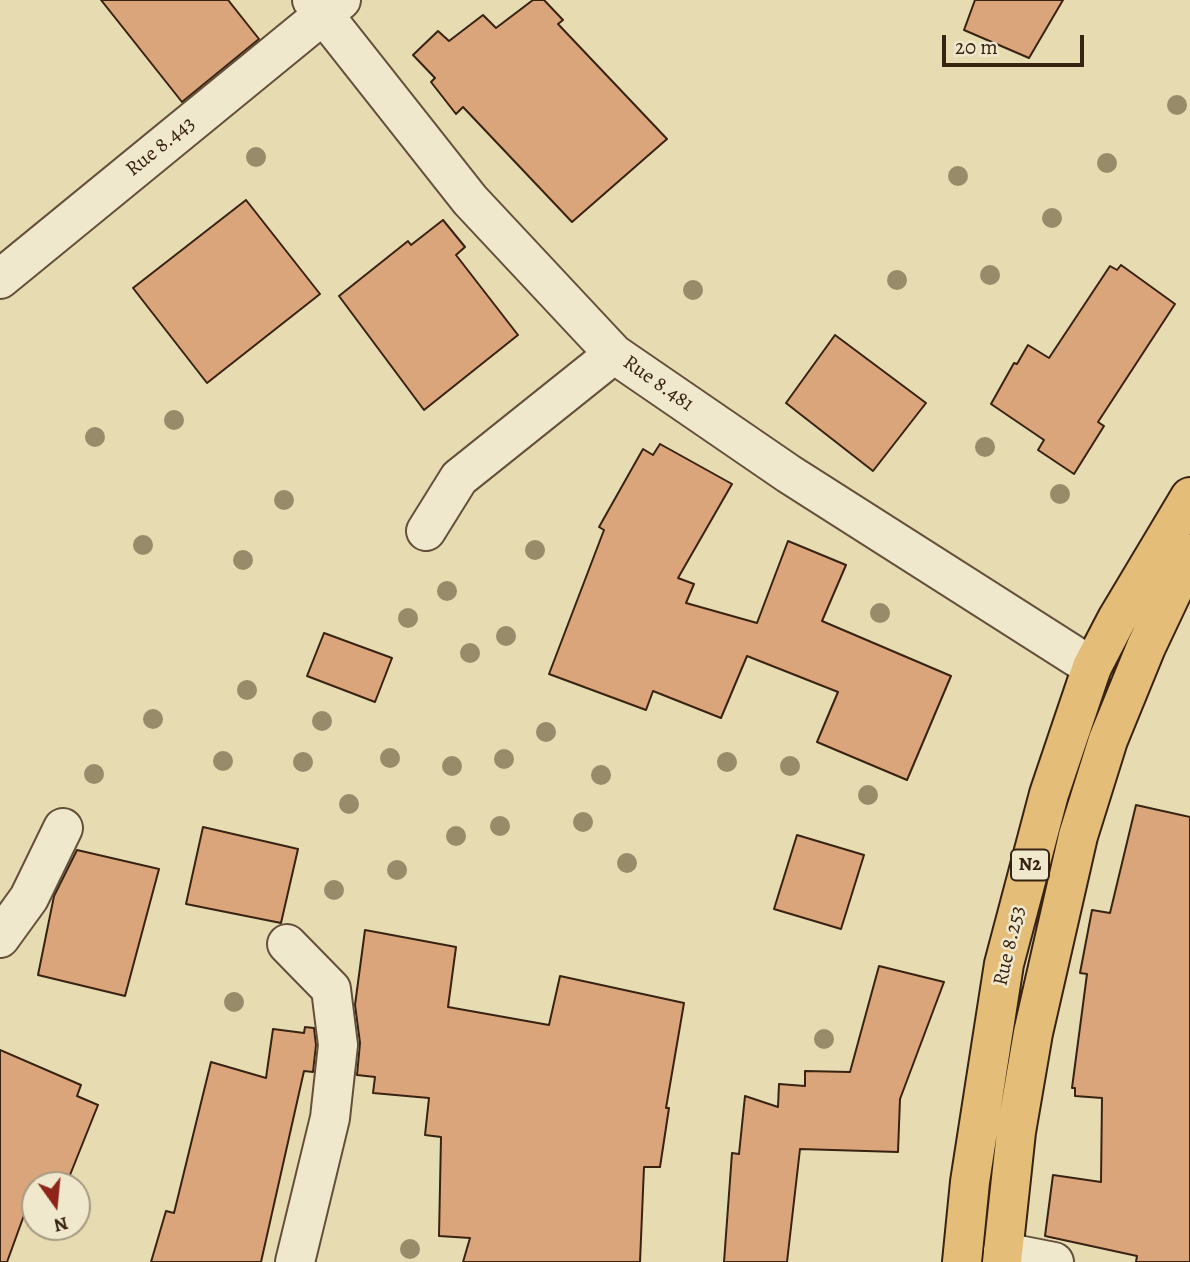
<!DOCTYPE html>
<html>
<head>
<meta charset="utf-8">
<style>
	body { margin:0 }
	#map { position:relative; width:1190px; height:1262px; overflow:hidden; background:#e7dbb2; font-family:Alegreya,serif }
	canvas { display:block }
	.north { position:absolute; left:21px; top:1171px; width:70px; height:70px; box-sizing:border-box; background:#efe8cd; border:2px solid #a69982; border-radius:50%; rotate:165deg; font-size:19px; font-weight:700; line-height:28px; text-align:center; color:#382212 }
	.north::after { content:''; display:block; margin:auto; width:24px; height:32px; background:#8f2418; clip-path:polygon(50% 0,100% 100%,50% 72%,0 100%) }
	.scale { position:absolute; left:942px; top:35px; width:142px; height:32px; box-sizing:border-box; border:4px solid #382212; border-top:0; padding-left:9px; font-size:21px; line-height:24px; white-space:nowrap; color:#382212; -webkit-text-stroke:5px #efe8cd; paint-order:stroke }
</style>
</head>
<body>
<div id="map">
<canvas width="1190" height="1262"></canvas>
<div class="north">N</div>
<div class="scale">20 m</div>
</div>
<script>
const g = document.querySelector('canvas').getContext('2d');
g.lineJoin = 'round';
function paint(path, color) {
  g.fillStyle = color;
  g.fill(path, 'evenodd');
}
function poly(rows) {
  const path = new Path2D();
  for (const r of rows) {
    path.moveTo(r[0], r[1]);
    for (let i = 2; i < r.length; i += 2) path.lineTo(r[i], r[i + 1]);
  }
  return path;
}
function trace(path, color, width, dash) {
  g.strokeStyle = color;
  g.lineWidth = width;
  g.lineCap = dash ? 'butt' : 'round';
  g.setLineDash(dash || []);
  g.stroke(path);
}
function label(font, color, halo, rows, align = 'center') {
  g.font = font + ' Alegreya,serif';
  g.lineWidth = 5;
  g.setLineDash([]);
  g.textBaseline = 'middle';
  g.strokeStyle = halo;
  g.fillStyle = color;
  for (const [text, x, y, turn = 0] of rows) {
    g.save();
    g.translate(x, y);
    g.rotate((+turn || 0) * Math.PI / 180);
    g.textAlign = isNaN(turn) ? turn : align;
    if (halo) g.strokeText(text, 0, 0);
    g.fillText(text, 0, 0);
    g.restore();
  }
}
const building = poly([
	[101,0,228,0,259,39,182,102,101,0],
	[533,0,544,0,563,20,558,24,667,139,572,222,463,107,456,114,431,82,435,78,413,55,438,31,449,41,483,15,496,28,533,0],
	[975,0,1063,0,1029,58,964,30,975,0],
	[246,200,320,294,207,383,133,288,246,200],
	[443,220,465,247,456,255,518,335,424,410,339,296,408,241,411,245,443,220],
	[1121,265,1175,304,1098,422,1104,426,1074,474,1038,450,1044,440,991,404,1014,363,1017,364,1028,345,1049,358,1110,266,1117,270,1121,265],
	[835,335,926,403,873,471,786,403,835,335],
	[660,444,732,484,678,578,694,584,686,603,757,623,788,541,846,565,822,621,951,676,907,780,817,742,838,692,747,656,721,718,653,691,646,710,549,674,604,530,599,527,643,449,653,455,660,444],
	[324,633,392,658,375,702,307,676,324,633],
	[1136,805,1190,817,1190,1262,1136,1262,1137,1256,1045,1236,1053,1175,1101,1182,1102,1098,1075,1096,1075,1088,1072,1088,1087,974,1080,973,1092,910,1110,913,1136,805],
	[203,827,298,849,281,923,186,904,203,827],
	[797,835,864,855,841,929,774,909,797,835],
	[77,850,159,869,125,996,38,975,54,896,77,850],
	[365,930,456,947,448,1007,549,1025,560,976,684,1003,666,1108,669,1108,660,1167,644,1167,640,1262,463,1262,470,1238,439,1236,441,1137,425,1135,429,1098,373,1093,375,1077,357,1075,360,1043,355,1005,365,930],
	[879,966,944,982,900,1099,898,1152,800,1149,787,1262,724,1262,732,1153,739,1154,745,1096,778,1107,779,1084,805,1086,805,1071,850,1072,879,966],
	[305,1027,314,1028,316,1045,313,1072,304,1071,261,1262,151,1262,166,1211,174,1213,211,1062,266,1078,273,1029,304,1033,305,1027],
	[0,1050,81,1085,77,1096,98,1105,66,1185,35,1185,7,1262,0,1262,0,1050]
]);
const minor = poly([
	[312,0,470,200,614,354,789,474,1092,667],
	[0,279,341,0],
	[426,531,459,478,614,354],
	[0,938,29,898,63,828],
	[287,944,331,989,338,1045,330,1118,295,1262],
	[1003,1252,1054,1262]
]);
const trunk = poly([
	[962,1262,970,1182,1004,964,1049,794,1092,667,1117,619,1190,497],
	[1002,1262,1016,1132,1033,1033,1078,836,1108,740,1146,647,1190,554]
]);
const trees = [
	[1177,105],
	[256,157],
	[1107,163],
	[958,176],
	[1052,218],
	[990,275],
	[897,280],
	[693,290],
	[174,420],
	[95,437],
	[985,447],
	[1060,494],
	[284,500],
	[143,545],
	[535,550],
	[243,560],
	[447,591],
	[880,613],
	[408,618],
	[506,636],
	[470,653],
	[247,690],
	[153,719],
	[322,721],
	[546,732],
	[390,758],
	[504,759],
	[223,761],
	[303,762],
	[727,762],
	[452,766],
	[790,766],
	[94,774],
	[601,775],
	[868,795],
	[349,804],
	[583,822],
	[500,826],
	[456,836],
	[627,863],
	[397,870],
	[334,890],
	[234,1002],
	[824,1039],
	[410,1249]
];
const shields = [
	[1030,865,38]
];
const shieldNames = [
	["N2",1030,865]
];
const streetNames = [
	["Rue 8.443",161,147,-39],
	["Rue 8.481",658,384,35],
	["Rue 8.253",1010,946,-77]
];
paint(building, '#dba57c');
trace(building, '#382212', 2);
trace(minor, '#64503a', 42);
trace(trunk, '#382212', 42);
trace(minor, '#efe8cd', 38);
trace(trunk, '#e4be79', 38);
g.fillStyle = '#988b6a';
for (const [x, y] of trees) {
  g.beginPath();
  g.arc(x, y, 10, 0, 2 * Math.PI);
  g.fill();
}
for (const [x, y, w] of shields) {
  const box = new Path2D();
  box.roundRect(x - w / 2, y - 15.5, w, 31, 5);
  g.fillStyle = '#efe8cd';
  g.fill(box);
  trace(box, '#382212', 2);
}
label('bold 19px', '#382212', null, shieldNames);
label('21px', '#382212', '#efe8cd', streetNames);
</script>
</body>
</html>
